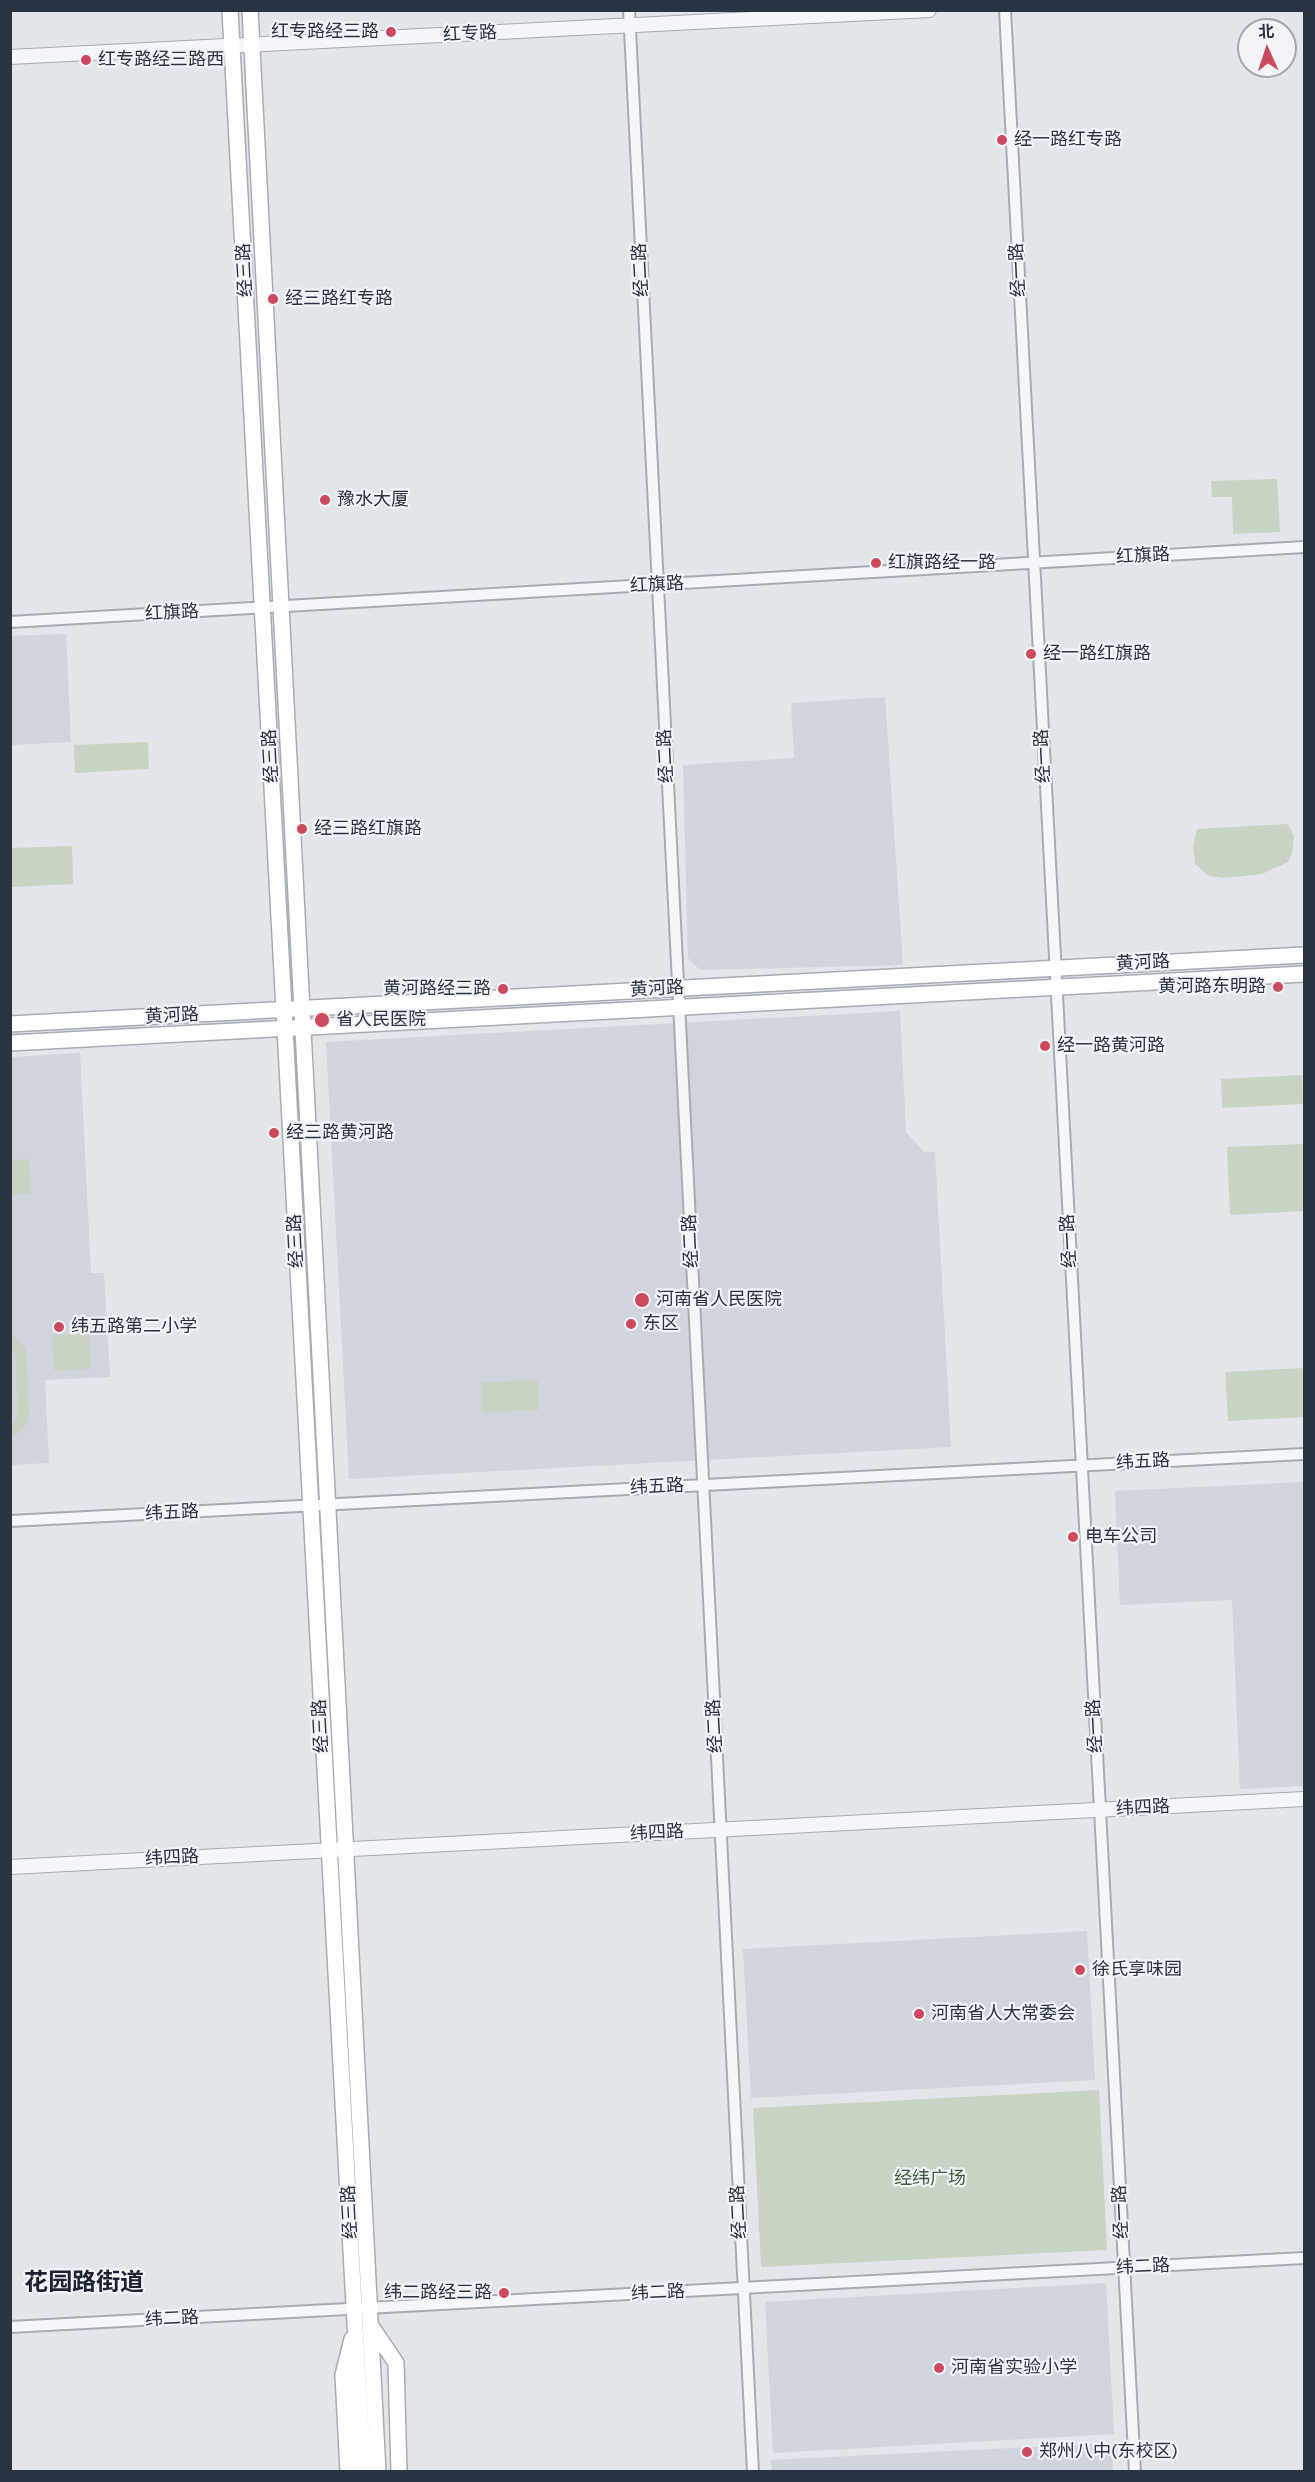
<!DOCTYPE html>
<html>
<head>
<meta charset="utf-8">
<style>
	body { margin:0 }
	#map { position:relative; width:1315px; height:2482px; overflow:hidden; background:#e2e5ea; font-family:Karla,"Noto Sans SC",sans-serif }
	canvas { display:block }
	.frame { position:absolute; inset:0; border:12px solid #2a3342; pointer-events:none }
	.north { position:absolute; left:1237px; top:18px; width:60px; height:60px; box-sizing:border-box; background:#f2f4f8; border:2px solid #a2a7af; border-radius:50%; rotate:357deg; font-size:16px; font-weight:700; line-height:24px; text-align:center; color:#2a3342 }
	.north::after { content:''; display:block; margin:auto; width:21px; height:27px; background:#cd495e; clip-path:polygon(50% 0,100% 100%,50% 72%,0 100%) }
</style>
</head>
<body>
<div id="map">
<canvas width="1315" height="2482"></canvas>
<div class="frame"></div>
<div class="north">北</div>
</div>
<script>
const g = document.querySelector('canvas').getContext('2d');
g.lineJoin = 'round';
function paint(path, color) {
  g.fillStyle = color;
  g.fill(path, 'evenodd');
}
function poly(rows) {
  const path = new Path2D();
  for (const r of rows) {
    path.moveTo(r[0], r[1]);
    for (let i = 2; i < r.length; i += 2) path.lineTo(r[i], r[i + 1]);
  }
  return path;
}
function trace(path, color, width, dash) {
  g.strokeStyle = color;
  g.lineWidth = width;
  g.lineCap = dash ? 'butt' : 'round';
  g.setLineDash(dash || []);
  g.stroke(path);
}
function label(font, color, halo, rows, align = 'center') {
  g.font = font + ' Karla,"Noto Sans SC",sans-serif';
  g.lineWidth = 4.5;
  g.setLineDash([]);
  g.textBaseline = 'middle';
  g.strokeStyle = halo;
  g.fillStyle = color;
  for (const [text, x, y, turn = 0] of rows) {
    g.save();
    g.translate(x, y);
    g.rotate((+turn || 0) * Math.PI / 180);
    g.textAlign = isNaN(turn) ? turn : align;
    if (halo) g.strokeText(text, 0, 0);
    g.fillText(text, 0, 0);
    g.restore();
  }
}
const built = poly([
	[66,634,71,742,11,745,11,636],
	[885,697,903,965,700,970,688,958,683,765,794,758,791,703],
	[900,1011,906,1132,924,1152,935,1152,951,1447,349,1479,326,1042],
	[80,1053,91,1273,104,1273,110,1377,45,1380,49,1463,11,1465,11,1057],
	[1304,1482,1304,1786,1240,1789,1232,1600,1120,1605,1115,1491],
	[1087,1931,1095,2080,751,2098,743,1949],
	[1106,2283,1114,2434,773,2453,765,2302],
	[1112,2443,1113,2471,772,2471,771,2460]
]);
const green = poly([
	[1277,479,1280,532,1233,534,1232,497,1212,497,1211,481],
	[148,742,149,769,75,773,74,745],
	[1288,824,1294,836,1292,854,1288,862,1262,874,1223,878,1209,876,1195,864,1193,845,1197,829],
	[72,846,73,884,11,887,11,848],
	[1302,1075,1303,1104,1222,1108,1221,1079],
	[1304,1144,1304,1211,1230,1215,1227,1147],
	[29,1159,31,1194,11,1195,11,1160],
	[11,1333,26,1349,29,1417,23,1429,11,1438,11,1429,18,1414,15,1353,11,1344],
	[89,1333,91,1369,54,1371,52,1335],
	[1304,1368,1304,1417,1228,1421,1225,1372],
	[538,1380,539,1410,482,1412,481,1382],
	[1099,2090,1107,2250,761,2267,753,2108]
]);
const minor = poly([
	[629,10,753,2472],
	[1005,10,1135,2472],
	[10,622,1304,547],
	[10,1521,1304,1454],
	[10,2327,1304,2258]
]);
const tertiary = poly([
	[10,57,929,10],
	[10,1867,1304,1799]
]);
const secondary = poly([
	[230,10,363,2472],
	[250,10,378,2472],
	[10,1024,1304,955],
	[10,1043,1304,974],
	[371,2326,396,2363,399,2472],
	[348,2472,343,2375,352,2339]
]);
const markers = [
	[391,32,6,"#cd495e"],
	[86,60,6,"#cd495e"],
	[1002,140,6,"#cd495e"],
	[273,299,6,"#cd495e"],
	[325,500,6,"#cd495e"],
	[876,563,6,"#cd495e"],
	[1031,654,6,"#cd495e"],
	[302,829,6,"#cd495e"],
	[1278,987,6,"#cd495e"],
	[503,989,6,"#cd495e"],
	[322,1020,8,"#cd495e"],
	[1045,1046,6,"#cd495e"],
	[274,1133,6,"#cd495e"],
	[642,1300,8,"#cd495e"],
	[631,1324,6,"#cd495e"],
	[59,1327,6,"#cd495e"],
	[1073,1537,6,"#cd495e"],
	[1080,1970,6,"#cd495e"],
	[919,2014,6,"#cd495e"],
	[504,2293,6,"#cd495e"],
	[939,2368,6,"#cd495e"],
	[1027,2452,6,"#cd495e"]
];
const poiNames = [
	["红专路经三路",379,32,"right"],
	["红专路经三路西",98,60],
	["经一路红专路",1014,140],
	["经三路红专路",285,299],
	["豫水大厦",337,500],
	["红旗路经一路",888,563],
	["经一路红旗路",1043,654],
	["经三路红旗路",314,829],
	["黄河路东明路",1266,987,"right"],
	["黄河路经三路",491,989,"right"],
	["省人民医院",336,1020],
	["经一路黄河路",1057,1046],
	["经三路黄河路",286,1133],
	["河南省人民医院",656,1300],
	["东区",643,1324],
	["纬五路第二小学",71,1327],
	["电车公司",1085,1537],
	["徐氏享味园",1092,1970],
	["河南省人大常委会",931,2014],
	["纬二路经三路",492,2293,"right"],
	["河南省实验小学",951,2368],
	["郑州八中(东校区)",1039,2452]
];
const streetNames = [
	["红专路",470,34,-3],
	["经三路",245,270,-93],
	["经二路",641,270,-93],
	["经一路",1018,270,-93],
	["红旗路",1143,556,-3],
	["红旗路",657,585,-3],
	["红旗路",172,613,-3],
	["经三路",271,756,-93],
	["经二路",666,756,-93],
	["经一路",1043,756,-93],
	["黄河路",1143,963,-3],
	["黄河路",657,989,-3],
	["黄河路",172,1016,-3],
	["经三路",296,1241,-93],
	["经二路",691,1241,-93],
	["经一路",1069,1241,-93],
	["纬五路",1143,1462,-3],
	["纬五路",657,1487,-3],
	["纬五路",172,1513,-3],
	["经三路",321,1726,-93],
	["经二路",715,1726,-93],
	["经一路",1095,1726,-93],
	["纬四路",1143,1808,-3],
	["纬四路",657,1833,-3],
	["纬四路",172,1858,-3],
	["经三路",350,2212,-93],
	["经二路",739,2212,-93],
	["经一路",1121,2212,-93],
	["纬二路",1143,2267,-3],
	["纬二路",658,2293,-3],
	["纬二路",172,2319,-3]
];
const parkNames = [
	["经纬广场",930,2179]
];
const districtNames = [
	["花园路街道",84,2283]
];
paint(built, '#d0d4dc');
paint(green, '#c8d4c3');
trace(minor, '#a7acb4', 14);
trace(tertiary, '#a7acb4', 16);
trace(secondary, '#a7acb4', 18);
trace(minor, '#f5f6f9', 10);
trace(tertiary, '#f5f6f9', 14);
trace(secondary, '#fff', 15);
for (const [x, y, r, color] of markers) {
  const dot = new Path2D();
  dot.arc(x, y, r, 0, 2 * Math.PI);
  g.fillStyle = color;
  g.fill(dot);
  trace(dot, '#f2f4f8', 2);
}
label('18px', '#2a3342', '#f2f4f8', poiNames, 'left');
label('18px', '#2a3342', '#f2f4f8', streetNames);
label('18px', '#3f5e38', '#f2f4f8', parkNames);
label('bold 24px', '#1c2433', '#f2f4f8', districtNames);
</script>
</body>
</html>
